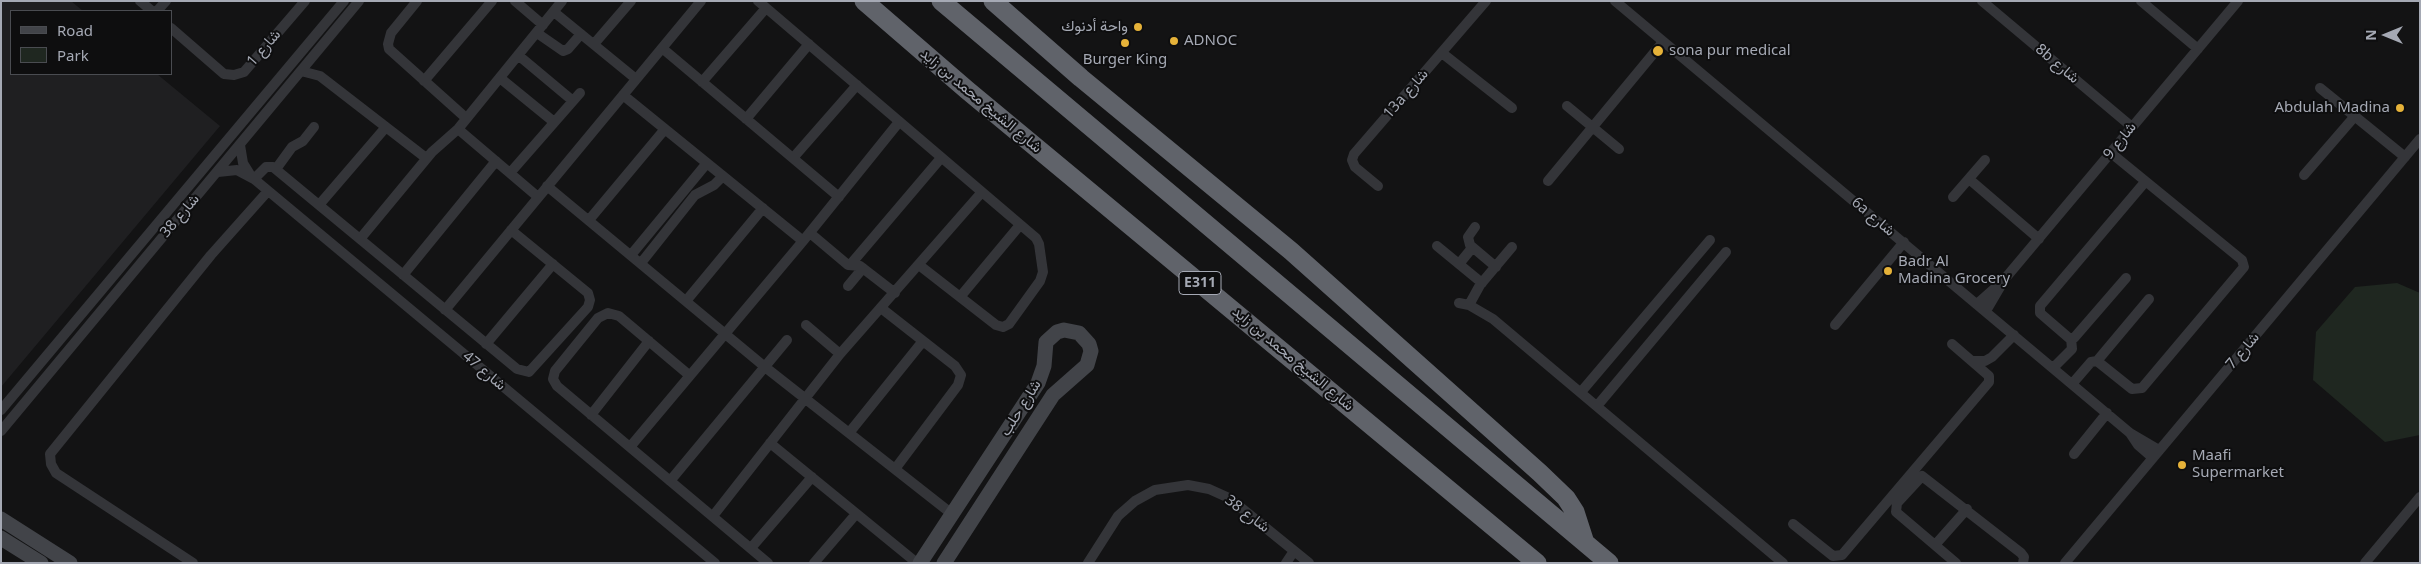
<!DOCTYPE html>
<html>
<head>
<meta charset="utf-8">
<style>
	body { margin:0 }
	#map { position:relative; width:2421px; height:564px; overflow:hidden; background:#131314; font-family:"Noto Sans",sans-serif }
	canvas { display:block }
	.frame { position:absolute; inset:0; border:2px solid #a5a9b4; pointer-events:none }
	.legend { position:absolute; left:10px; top:10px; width:162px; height:65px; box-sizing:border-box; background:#0e0e0f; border:1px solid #4a4c51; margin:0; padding:6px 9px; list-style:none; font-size:15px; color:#a5a9b4 }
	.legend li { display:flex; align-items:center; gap:10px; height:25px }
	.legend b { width:25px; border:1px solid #4a4c51 }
	.north { position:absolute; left:2361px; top:10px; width:50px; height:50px; -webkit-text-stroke:4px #0e0e0f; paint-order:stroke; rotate:270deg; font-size:14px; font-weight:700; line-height:20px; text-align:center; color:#a5a9b4 }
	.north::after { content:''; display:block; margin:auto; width:18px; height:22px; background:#a5a9b4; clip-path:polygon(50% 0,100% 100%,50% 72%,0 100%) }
</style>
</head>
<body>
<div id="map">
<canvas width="2421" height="564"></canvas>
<div class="frame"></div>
<ul class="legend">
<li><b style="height:6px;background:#424449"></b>Road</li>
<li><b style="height:14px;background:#1f2720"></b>Park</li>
</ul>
<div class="north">N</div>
</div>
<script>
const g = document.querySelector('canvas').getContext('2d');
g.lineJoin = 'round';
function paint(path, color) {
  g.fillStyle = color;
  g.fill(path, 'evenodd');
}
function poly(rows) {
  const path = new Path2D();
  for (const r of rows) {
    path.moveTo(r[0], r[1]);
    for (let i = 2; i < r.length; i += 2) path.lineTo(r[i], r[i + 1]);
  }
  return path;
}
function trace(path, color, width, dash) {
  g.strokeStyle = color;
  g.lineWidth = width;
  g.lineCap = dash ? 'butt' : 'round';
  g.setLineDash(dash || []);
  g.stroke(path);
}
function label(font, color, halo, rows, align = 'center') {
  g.font = font + ' "Noto Sans",Vazirmatn,sans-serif';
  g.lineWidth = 4;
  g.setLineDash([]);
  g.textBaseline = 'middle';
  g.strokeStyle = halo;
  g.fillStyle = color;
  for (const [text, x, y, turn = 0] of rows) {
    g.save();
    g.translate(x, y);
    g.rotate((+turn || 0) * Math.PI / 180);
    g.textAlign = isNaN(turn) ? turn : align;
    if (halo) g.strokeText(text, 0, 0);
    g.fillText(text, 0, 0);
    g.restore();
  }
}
const built = poly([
	[1,1,71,1,83,11,11,11,11,74,157,74,220,126,1,387]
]);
const green = poly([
	[2397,283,2420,293,2420,435,2385,442,2313,380,2316,332,2355,287]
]);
const street = poly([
	[140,1,152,11],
	[417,1,391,33,388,44,389,49,466,118],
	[515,1,543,25],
	[758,1,1036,238,1039,244,1043,272,1040,281,1009,324,1003,327,996,325,919,265],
	[1615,1,2130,433,2159,450],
	[1982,1,2132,127],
	[2141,1,2198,49],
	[157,11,166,1],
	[554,12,636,79],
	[171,28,224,74,234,75,244,72,305,1],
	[537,33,563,51,568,49,581,34],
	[594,44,631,1],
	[662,48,839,197],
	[1442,53,1512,108],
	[518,55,573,101],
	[301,71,320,76,426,158],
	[500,78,554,122],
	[424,81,492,1],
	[702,82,766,8],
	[2320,88,2405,157],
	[623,95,803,241],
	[1567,106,1619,149],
	[746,119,809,44],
	[458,129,538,197],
	[240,145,243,163,251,176],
	[793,158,857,85],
	[276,169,292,147,303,141,314,127],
	[218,172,237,170,254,179,715,563],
	[510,173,580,93],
	[2304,175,2355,116],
	[254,179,266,167,273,167,517,369,529,372,588,307,590,300,588,293,511,230],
	[1969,179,2039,239],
	[1548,181,1663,42],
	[547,186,765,367,952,514],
	[1378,186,1355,167,1352,160,1354,154,1486,1],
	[1953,197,1985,160],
	[319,205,386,127],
	[589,220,665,129],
	[1475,227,1468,237,1470,245,1496,267],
	[810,233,848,265,860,266,895,293],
	[360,239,432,152,458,129,562,1],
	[1437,246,1482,283],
	[631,255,707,163],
	[641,263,695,195,714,185,723,176],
	[1459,264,1472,248],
	[850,265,941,158],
	[403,275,496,161],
	[2126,278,2074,338,2069,338,2040,313,2040,306,2145,182],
	[848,286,863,268],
	[960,297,1020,225],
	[686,301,763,208],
	[1459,303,1469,305,1493,319,1783,563],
	[1977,304,2003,281,2238,1],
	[1469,305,1480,285,1512,247],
	[881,308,955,366,961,375,958,385,895,469],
	[445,310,701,1],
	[1986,311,2003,282],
	[806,325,840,354],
	[1835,325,1904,242],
	[486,344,553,264],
	[1973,361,1985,361,1992,357,2014,335],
	[2097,361,2132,389,2142,388,2244,267,2242,260,2111,153],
	[2053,368,2072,349,2071,338],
	[689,375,619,316,608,313,598,318,555,371,553,379,557,386,768,563],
	[2072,384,2091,362,2097,361,2149,299],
	[1581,392,1710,240],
	[1597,406,1726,252],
	[1,410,344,1],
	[591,415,649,341],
	[1,431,359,1],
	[849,433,923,341],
	[2130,433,2138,445,2153,458],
	[770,443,917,563],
	[630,447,803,241,899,122],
	[2074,454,2107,413],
	[670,481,787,340],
	[713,516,840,354,982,192],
	[1793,524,1833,556,1842,555,1989,382,1989,376,1952,344],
	[1935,545,1967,509],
	[751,548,812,477],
	[193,563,56,473,51,464,50,454,211,255,268,191],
	[814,563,856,514],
	[1088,563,1118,516,1135,501,1155,490,1188,485,1209,489,1229,498,1309,563],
	[1286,563,1294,551],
	[1956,563,1896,512,1897,503,1922,476,2021,553,2024,557,2023,563],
	[2065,563,2420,139],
	[2365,563,2420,497]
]);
const secondary = poly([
	[1,519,70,563],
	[1,538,41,563],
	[920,563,1038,383,1044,366,1046,342,1057,332,1064,330,1079,333,1089,344,1091,351,1087,365,1053,395,944,563]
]);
const highway = poly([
	[864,1,967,90,1537,563],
	[941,1,1609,563],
	[993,1,1081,78,1291,251,1540,473,1566,498,1575,512,1585,543]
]);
const markers = [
	[1138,27,5,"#e6b239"],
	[1174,41,5,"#e6b239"],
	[1125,43,5,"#e6b239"],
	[1658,51,6,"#e6b239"],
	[2400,108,5,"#e6b239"],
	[1888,271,5,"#e6b239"],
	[2182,465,5,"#e6b239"]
];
const shields = [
	[1200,283,42]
];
const shieldNames = [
	["E311",1200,283]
];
const poiNames = [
	["واحة أدنوك",1128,27,"right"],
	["ADNOC",1184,41],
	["sona pur medical",1669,51],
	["Burger King",1125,60,"center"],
	["Abdulah Madina",2390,108,"right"],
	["Badr Al",1898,262],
	["Madina Grocery",1898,279],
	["Maafi",2192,456],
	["Supermarket",2192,473]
];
const streetNames = [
	["شارع 1",264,48,-49],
	["8b شارع",2057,64,40],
	["13a شارع",1406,94,-49],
	["شارع الشيخ محمد بن زايد",981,101,40],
	["شارع 9",2120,141,-51],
	["شارع 38",180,216,-50],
	["6a شارع",1873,217,40],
	["شارع 7",2243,351,-50],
	["شارع الشيخ محمد بن زايد",1293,359,40],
	["شارع 47",484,371,40],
	["شارع حلب",1021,408,-58],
	["شارع 38",1247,514,37]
];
paint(built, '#1f1f21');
paint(green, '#1f2720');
trace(street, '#343539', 10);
trace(secondary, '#424449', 15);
trace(highway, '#60636a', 19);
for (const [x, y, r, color] of markers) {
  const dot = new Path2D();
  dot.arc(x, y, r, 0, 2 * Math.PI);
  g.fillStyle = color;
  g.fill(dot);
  trace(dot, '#0e0e0f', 2);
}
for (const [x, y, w] of shields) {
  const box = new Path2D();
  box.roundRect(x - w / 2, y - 11.5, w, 23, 4);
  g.fillStyle = '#0e0e0f';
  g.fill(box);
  trace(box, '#a5a9b4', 1);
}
label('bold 14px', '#a5a9b4', null, shieldNames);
label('15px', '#a5a9b4', '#0e0e0f', poiNames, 'left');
label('15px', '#a5a9b4', '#0e0e0f', streetNames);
</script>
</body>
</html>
